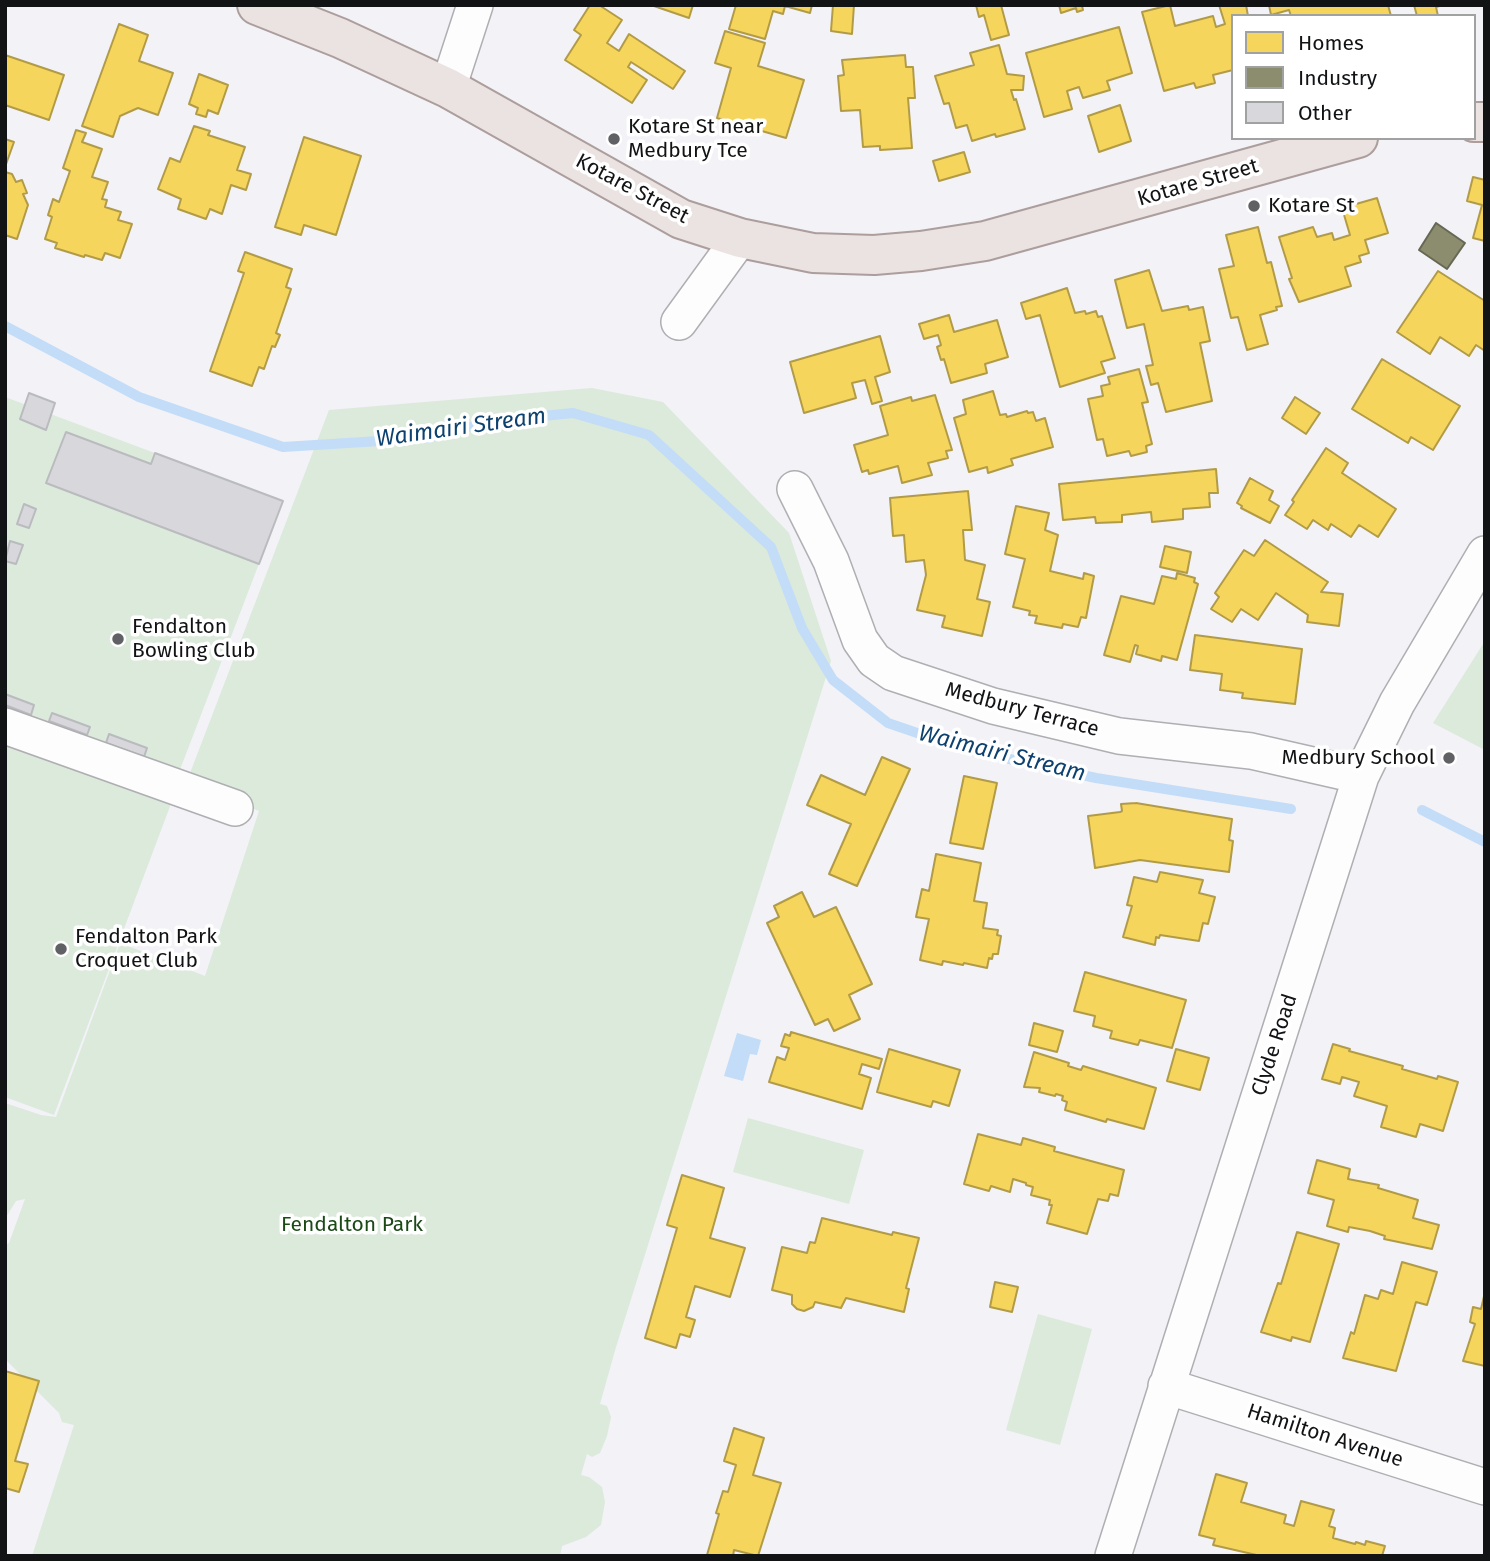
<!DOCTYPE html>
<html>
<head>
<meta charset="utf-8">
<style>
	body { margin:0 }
	#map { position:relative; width:1490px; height:1561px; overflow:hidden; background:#f2f2f7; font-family:"Fira Sans",sans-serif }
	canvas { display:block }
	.frame { position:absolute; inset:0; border:7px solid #121315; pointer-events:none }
	.legend { position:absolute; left:1231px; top:14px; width:245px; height:126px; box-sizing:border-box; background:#fff; border:2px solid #a0a1a1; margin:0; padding:9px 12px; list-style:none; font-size:21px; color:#121315 }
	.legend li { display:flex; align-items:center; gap:14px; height:35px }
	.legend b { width:35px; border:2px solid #a0a1a1 }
</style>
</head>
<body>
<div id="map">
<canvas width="1490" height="1561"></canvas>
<div class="frame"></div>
<ul class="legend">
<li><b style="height:19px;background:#f6d55c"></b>Homes</li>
<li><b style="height:19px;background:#8c8c6e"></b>Industry</li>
<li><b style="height:19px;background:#d8d8dc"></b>Other</li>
</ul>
</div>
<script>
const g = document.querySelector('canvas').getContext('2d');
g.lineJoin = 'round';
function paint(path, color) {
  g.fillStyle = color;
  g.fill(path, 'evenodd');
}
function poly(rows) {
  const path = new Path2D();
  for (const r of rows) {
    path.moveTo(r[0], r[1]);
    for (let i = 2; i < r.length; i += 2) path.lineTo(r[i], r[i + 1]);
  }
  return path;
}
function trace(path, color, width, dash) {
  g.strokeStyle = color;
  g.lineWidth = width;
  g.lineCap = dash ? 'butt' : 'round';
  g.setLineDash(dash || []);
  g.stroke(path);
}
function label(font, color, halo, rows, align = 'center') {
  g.font = font + ' "Fira Sans",sans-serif';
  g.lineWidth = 7;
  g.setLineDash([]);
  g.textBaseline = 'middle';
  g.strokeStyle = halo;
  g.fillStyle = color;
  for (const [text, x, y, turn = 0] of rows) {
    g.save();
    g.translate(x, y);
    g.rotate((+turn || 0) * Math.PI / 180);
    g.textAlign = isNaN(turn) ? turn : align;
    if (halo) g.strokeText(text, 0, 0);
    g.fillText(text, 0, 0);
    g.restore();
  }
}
const green = poly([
	[592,388,663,402,789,533,831,661,616,1347,600,1404,607,1406,611,1417,607,1436,600,1453,592,1457,587,1454,581,1475,589,1477,602,1487,605,1502,601,1525,586,1537,562,1546,560,1556,32,1556,74,1425,62,1422,59,1413,5,1359,5,1245,9,1243,25,1199,16,1201,5,1219,5,1103,41,1115,56,1117,120,943,205,976,259,811,187,781,329,410],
	[5,397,283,501,176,780,5,714],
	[1485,641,1485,750,1433,723],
	[5,738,172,801,54,1115,5,1097],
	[748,1118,864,1150,849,1204,733,1172],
	[1038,1314,1092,1329,1060,1445,1006,1430]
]);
const water = poly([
	[737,1033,761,1040,757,1055,750,1054,743,1081,724,1076]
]);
const homes = poly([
	[590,5,599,5,622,20,607,43,619,51,629,34,685,71,673,89,631,62,628,67,647,80,632,103,565,60,581,35,574,30,590,5],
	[651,5,693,5,689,18,651,5],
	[736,5,812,5,810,13,785,6,783,14,773,11,765,39,729,29,736,5],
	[833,5,854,5,852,34,831,31,833,5],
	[976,5,1001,5,1009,35,991,40,984,15,979,17,976,5],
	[1059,5,1086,5,1082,6,1083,10,1077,12,1076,8,1061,13,1059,5],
	[1170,5,1175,26,1213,16,1216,27,1225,24,1219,5,1246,5,1248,16,1233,16,1233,70,1213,75,1215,83,1196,88,1194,83,1164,91,1142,12,1170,5],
	[1269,5,1388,5,1391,16,1291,16,1289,10,1271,15,1269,5],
	[1414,5,1443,5,1436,7,1438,16,1417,16,1414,5],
	[119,24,148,35,139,61,173,73,158,115,138,108,120,116,113,137,82,126,119,24],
	[1119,27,1132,73,1107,81,1110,90,1083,98,1079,87,1067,91,1072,109,1044,117,1026,53,1119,27],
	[725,31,765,43,758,66,804,80,786,138,717,118,731,68,715,63,725,31],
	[999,45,1007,74,1024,76,1023,90,1011,90,1014,100,1016,99,1025,129,996,137,995,134,972,141,967,125,956,128,949,103,944,104,935,76,974,65,970,53,999,45],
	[5,55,64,75,49,120,5,105,5,55],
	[905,55,906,67,913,67,915,98,908,98,912,148,880,150,880,146,863,147,860,110,841,111,838,76,844,75,842,60,905,55],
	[199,74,228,85,218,114,208,110,206,117,196,114,198,108,189,104,199,74],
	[1120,105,1131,141,1099,152,1088,116,1120,105],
	[194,126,210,131,208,135,245,147,237,170,251,174,246,190,231,185,222,214,210,209,206,219,178,209,181,199,158,189,170,158,180,162,194,126],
	[76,130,86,133,82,142,102,149,92,177,108,182,102,199,107,200,105,207,121,212,118,220,132,224,120,258,105,253,102,260,85,255,84,257,55,248,57,243,45,239,52,217,48,215,53,199,59,202,70,171,63,168,76,130],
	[304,137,361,156,336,235,304,225,301,235,275,227,304,137],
	[5,139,14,142,5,167,5,139],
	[964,152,970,172,939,181,933,161,964,152],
	[5,172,12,174,16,182,22,180,27,193,23,194,28,205,17,239,5,235,5,172],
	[1473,177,1485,180,1485,241,1473,238,1482,205,1467,201,1473,177],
	[1377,198,1388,233,1365,240,1369,253,1359,256,1361,262,1345,267,1351,286,1299,302,1289,279,1292,278,1279,237,1313,227,1317,237,1332,233,1334,240,1350,235,1342,208,1377,198],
	[1258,227,1267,263,1271,262,1282,306,1276,307,1277,310,1260,315,1268,344,1247,350,1238,317,1231,318,1219,269,1234,266,1226,235,1258,227],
	[245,252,292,269,286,287,291,289,276,333,280,335,275,347,272,346,264,369,259,367,252,386,210,371,244,273,238,271,245,252],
	[1149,270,1162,311,1188,306,1189,310,1203,307,1210,341,1200,343,1212,401,1166,412,1158,383,1151,385,1146,366,1153,365,1144,324,1127,328,1115,280,1149,270],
	[1438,271,1485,301,1485,351,1476,345,1469,356,1440,337,1430,354,1397,332,1438,271],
	[1067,288,1075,313,1085,311,1086,314,1096,311,1098,317,1102,316,1115,358,1101,362,1105,373,1060,387,1040,315,1026,319,1021,303,1067,288],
	[949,315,954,332,997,320,1008,357,985,364,987,373,951,383,944,359,941,360,937,347,941,345,938,335,924,339,919,324,949,315],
	[880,336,890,372,875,377,882,401,872,404,865,380,852,383,856,398,804,413,790,362,880,336],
	[1382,359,1460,406,1433,450,1411,437,1408,443,1352,409,1382,359],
	[1139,369,1148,402,1142,403,1152,444,1146,446,1147,452,1131,456,1129,451,1107,456,1103,439,1097,440,1088,399,1103,396,1101,386,1110,384,1108,377,1139,369],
	[993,391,1000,415,1006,414,1007,417,1027,411,1028,413,1033,412,1036,421,1045,418,1053,447,1011,459,1013,465,988,473,987,467,969,472,954,418,966,414,963,400,993,391],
	[935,395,952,450,946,451,948,458,928,463,932,475,902,483,898,466,869,474,868,470,862,472,854,445,888,435,880,406,911,397,912,401,935,395],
	[1295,397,1320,413,1306,434,1282,418,1295,397],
	[1326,448,1348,463,1342,473,1396,509,1378,537,1359,525,1351,537,1331,524,1328,530,1313,520,1307,529,1285,515,1294,502,1292,500,1326,448],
	[1216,469,1218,493,1209,493,1210,507,1183,509,1183,519,1152,522,1151,512,1122,515,1122,522,1096,523,1095,517,1063,520,1059,484,1216,469],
	[1250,478,1273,491,1269,500,1279,506,1270,523,1241,508,1242,506,1237,503,1250,478],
	[968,491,972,530,963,530,965,560,985,565,977,599,990,602,982,636,942,627,945,616,917,610,926,575,924,560,906,562,904,535,893,536,890,498,968,491],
	[1016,506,1049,513,1045,530,1058,535,1050,571,1083,579,1084,573,1094,576,1086,618,1081,617,1078,627,1063,624,1062,628,1035,623,1037,616,1029,615,1030,611,1013,607,1025,559,1005,554,1016,506],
	[1265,540,1328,582,1321,592,1343,594,1339,626,1307,622,1308,615,1276,593,1258,620,1241,609,1232,622,1211,609,1219,597,1215,593,1244,550,1254,556,1265,540],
	[1165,546,1191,552,1187,573,1160,567,1165,546],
	[1177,573,1195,578,1194,582,1198,584,1177,660,1162,656,1161,661,1136,654,1138,646,1135,645,1130,662,1104,655,1121,596,1154,604,1162,576,1176,579,1177,573],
	[1195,635,1302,649,1295,704,1242,698,1243,693,1220,690,1222,674,1190,670,1195,635],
	[882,757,910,769,857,886,829,874,851,824,807,805,821,775,865,795,882,757],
	[964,776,997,783,983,849,950,843,964,776],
	[1136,803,1232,819,1229,840,1233,841,1229,872,1140,860,1095,868,1088,816,1120,812,1122,811,1121,804,1136,803],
	[936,854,981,863,974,901,987,903,983,928,998,930,997,935,1001,936,998,954,993,954,992,959,989,958,987,968,964,963,963,965,943,961,942,965,920,960,929,919,916,917,922,889,929,891,936,854],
	[1160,872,1203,880,1199,893,1215,897,1208,924,1203,923,1199,941,1160,935,1159,938,1156,937,1155,945,1123,937,1132,906,1127,905,1134,877,1157,882,1160,872],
	[802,892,814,917,836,907,872,984,849,995,860,1019,834,1031,828,1019,815,1025,767,923,779,917,774,906,802,892],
	[1085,972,1186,1000,1172,1048,1140,1040,1138,1045,1110,1038,1112,1031,1093,1026,1095,1016,1074,1011,1085,972],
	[1034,1023,1063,1031,1057,1052,1029,1045,1034,1023],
	[791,1032,882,1059,879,1069,862,1064,859,1074,871,1078,862,1109,769,1082,777,1057,785,1060,789,1048,781,1046,785,1034,790,1036,791,1032],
	[1333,1044,1350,1049,1349,1051,1403,1066,1402,1069,1437,1079,1438,1076,1458,1082,1443,1131,1420,1124,1416,1137,1381,1127,1387,1106,1354,1096,1359,1082,1342,1077,1340,1084,1322,1079,1333,1044],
	[889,1049,960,1070,949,1106,933,1101,931,1107,877,1092,889,1049],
	[1176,1049,1209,1058,1200,1090,1167,1081,1176,1049],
	[1034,1052,1069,1063,1068,1066,1081,1070,1083,1066,1156,1088,1144,1129,1107,1119,1106,1122,1065,1110,1067,1102,1062,1100,1063,1096,1056,1094,1055,1096,1039,1092,1040,1088,1024,1087,1034,1052],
	[978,1134,1021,1145,1023,1138,1055,1147,1054,1151,1124,1170,1118,1196,1110,1194,1108,1201,1098,1199,1087,1234,1047,1223,1052,1205,1049,1205,1050,1200,1031,1195,1033,1187,1026,1185,1026,1183,1013,1179,1010,1192,991,1186,989,1191,964,1184,978,1134],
	[1317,1160,1350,1169,1348,1179,1379,1185,1378,1188,1418,1200,1413,1218,1439,1225,1432,1249,1384,1239,1385,1236,1370,1231,1349,1227,1348,1232,1327,1226,1334,1200,1308,1193,1317,1160],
	[682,1175,724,1188,710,1238,745,1248,730,1297,695,1286,686,1317,695,1320,690,1337,680,1334,676,1348,645,1338,677,1228,667,1225,682,1175],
	[822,1218,892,1235,893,1232,919,1238,906,1288,909,1289,904,1312,846,1298,841,1308,815,1302,813,1307,804,1311,797,1309,792,1304,792,1295,772,1290,782,1247,807,1253,810,1242,815,1243,822,1218],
	[1297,1232,1339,1244,1310,1342,1292,1337,1291,1341,1261,1332,1278,1283,1281,1284,1297,1232],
	[1402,1262,1437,1272,1427,1305,1416,1302,1396,1371,1343,1358,1351,1332,1354,1334,1365,1295,1378,1299,1381,1290,1393,1294,1402,1262],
	[995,1282,1018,1287,1012,1312,990,1307,995,1282],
	[1485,1292,1485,1366,1463,1361,1475,1324,1470,1322,1473,1307,1481,1309,1485,1292],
	[5,1371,39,1381,15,1461,28,1464,19,1492,5,1488,5,1371],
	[734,1428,764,1438,753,1475,781,1483,758,1556,734,1550,733,1556,709,1556,707,1555,719,1514,716,1513,723,1491,728,1492,736,1465,724,1461,734,1428],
	[1216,1474,1247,1483,1241,1502,1286,1515,1284,1523,1294,1526,1301,1501,1334,1510,1329,1526,1335,1528,1333,1538,1355,1544,1356,1542,1365,1545,1366,1541,1385,1546,1382,1556,1261,1556,1213,1545,1215,1539,1199,1535,1216,1474]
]);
const industry = poly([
	[1436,223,1465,243,1447,269,1419,250,1436,223]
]);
const stream = poly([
	[5,326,139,397,283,447,428,438,492,421,573,413,649,435,771,547,802,628,833,680,888,723,964,749,1096,778,1291,809],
	[1422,810,1485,842]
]);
const building = poly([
	[29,393,55,403,46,430,20,419,29,393],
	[66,432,151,464,155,453,283,501,259,564,46,483,66,432],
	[24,504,36,509,29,528,17,524,24,504],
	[10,541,23,545,16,564,5,561,10,541],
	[5,694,34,705,31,715,5,705,5,694],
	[52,713,90,727,87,735,49,721,52,713],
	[109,734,147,748,144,757,106,743,109,734]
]);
const minor = poly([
	[448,88,475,5],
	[679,322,740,238],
	[795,489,831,561,860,640,874,660,893,673,993,706,1119,736,1251,751,1361,776],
	[5,726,235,808],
	[1166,1386,1485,1487],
	[1113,1556,1361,776,1397,703,1485,554]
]);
const major = poly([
	[257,5,340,38,448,88,681,219,740,238,813,253,874,255,921,251,985,241,1358,138],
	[1474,122,1485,122]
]);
const markers = [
	[614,139,7,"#606164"],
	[1254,206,7,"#606164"],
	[118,639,7,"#606164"],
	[1449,758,7,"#606164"],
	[61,949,7,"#606164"]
];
const poiNames = [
	["Kotare St near",628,127],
	["Medbury Tce",628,151],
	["Kotare St",1268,206],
	["Fendalton",132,627],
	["Bowling Club",132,651],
	["Medbury School",1435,758,"right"],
	["Fendalton Park",75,937],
	["Croquet Club",75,961]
];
const streetNames = [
	["Kotare Street",1198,183,-16],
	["Kotare Street",632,189,28],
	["Medbury Terrace",1022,710,15],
	["Clyde Road",1275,1045,-72],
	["Hamilton Avenue",1325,1436,18]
];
const parkNames = [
	["Fendalton Park",352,1225]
];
const waterNames = [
	["Waimairi Stream",461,428,-8],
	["Waimairi Stream",1002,754,14]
];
paint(green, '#dbeadb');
paint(water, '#c3dcf8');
paint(homes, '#f6d55c');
trace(homes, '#b29b47', 2);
paint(industry, '#8c8c6e');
trace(industry, '#676853', 2);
trace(stream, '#c3dcf8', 10);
paint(building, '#d8d8dc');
trace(building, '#babbbe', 2);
trace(minor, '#afafb3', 38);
trace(major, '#ac9e9c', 42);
trace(minor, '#fdfdfe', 35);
trace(major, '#ebe3e1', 38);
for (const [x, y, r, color] of markers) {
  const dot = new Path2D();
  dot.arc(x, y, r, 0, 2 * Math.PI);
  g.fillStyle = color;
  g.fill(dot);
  trace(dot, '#fff', 2.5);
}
label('21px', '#121315', '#fff', poiNames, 'left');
label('21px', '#121315', '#fff', streetNames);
label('21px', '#1b4a17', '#fff', parkNames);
label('italic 23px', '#0d416f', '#fff', waterNames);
</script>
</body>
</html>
